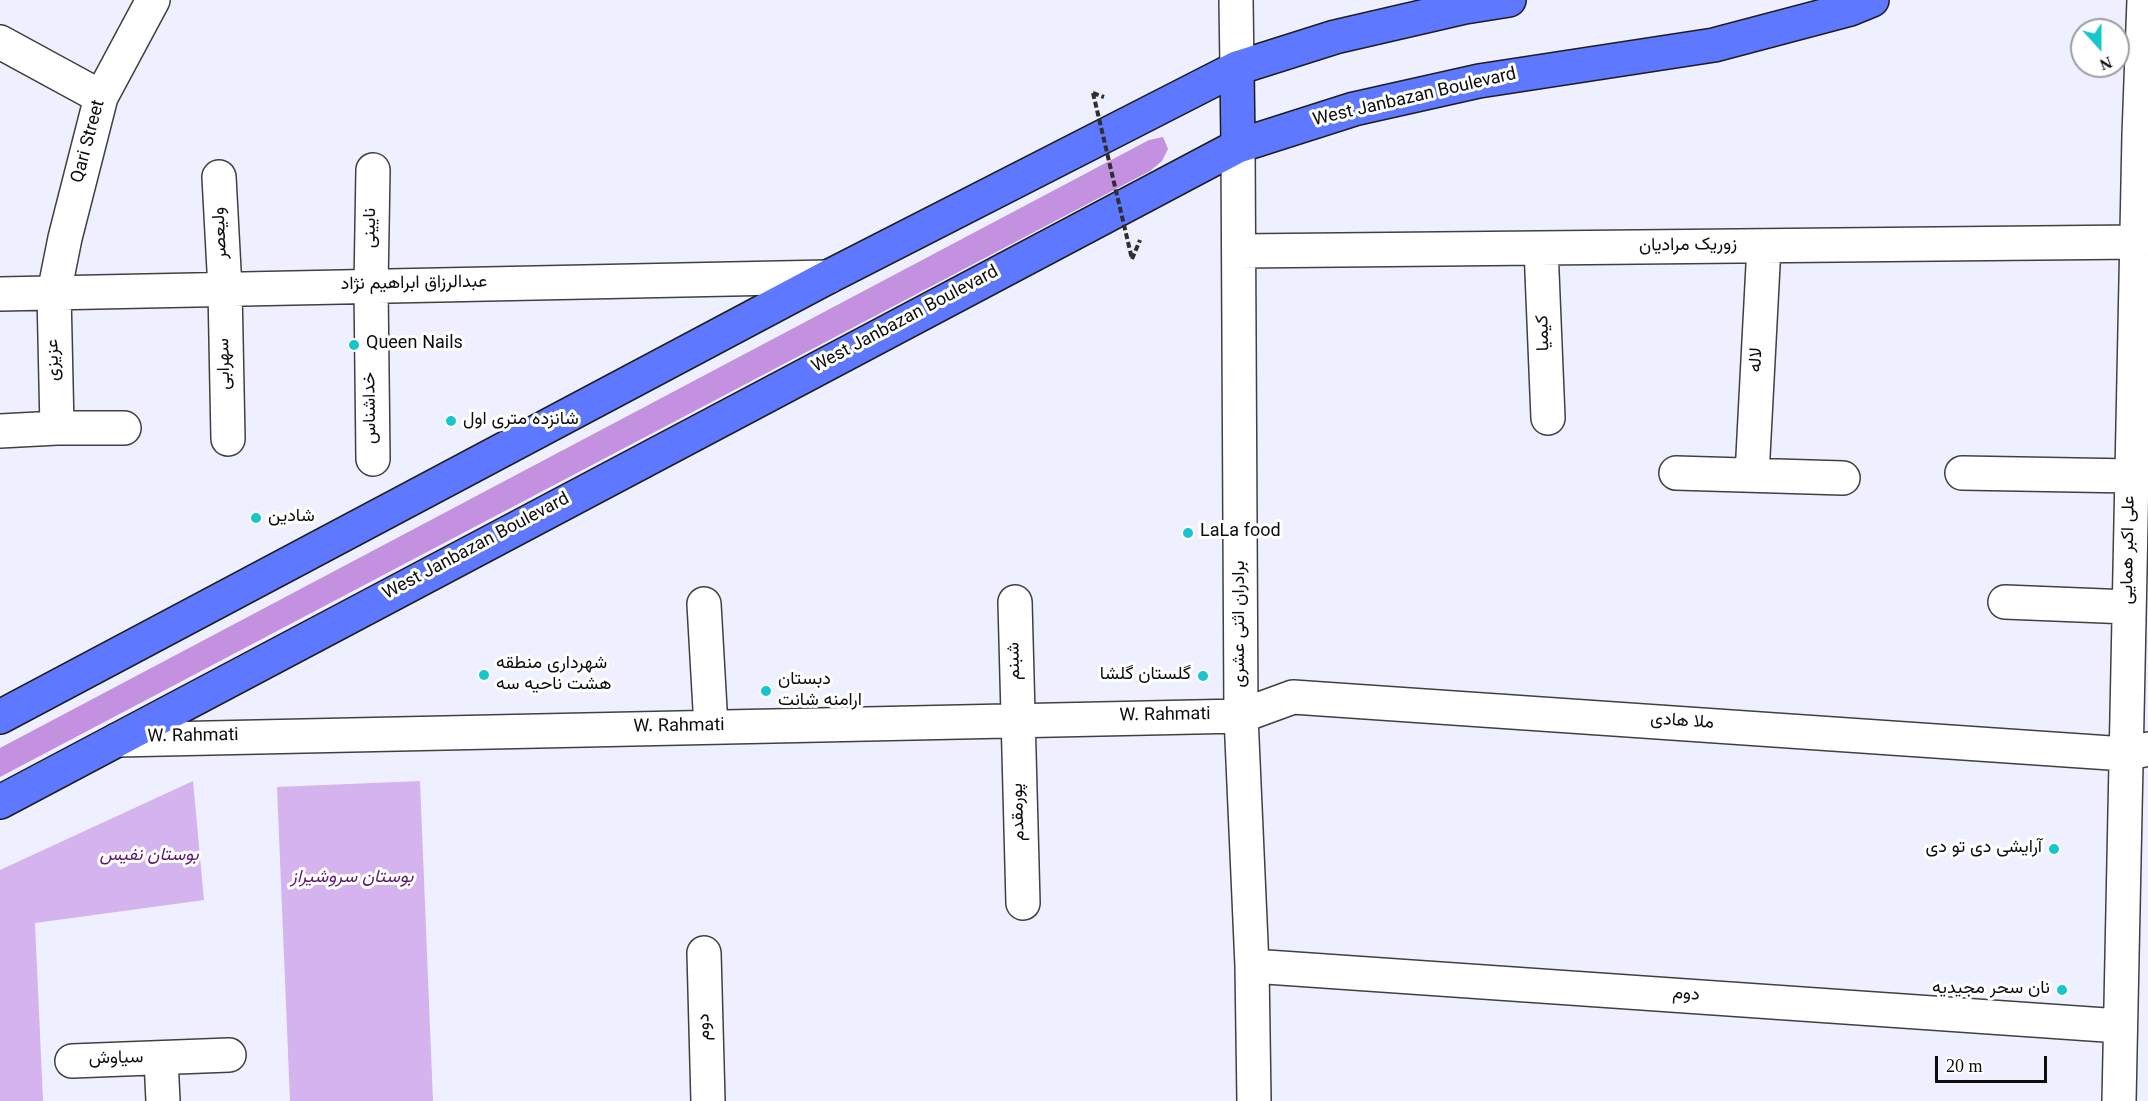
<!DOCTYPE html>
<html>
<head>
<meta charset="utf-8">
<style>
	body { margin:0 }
	#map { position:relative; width:2148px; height:1101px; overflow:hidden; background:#eef0ff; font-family:Georgia,serif }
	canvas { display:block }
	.north { position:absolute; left:2070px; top:18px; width:60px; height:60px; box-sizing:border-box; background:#fff; border:2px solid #9e9e9e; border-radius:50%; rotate:159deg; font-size:16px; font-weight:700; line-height:24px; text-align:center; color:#0d0d0d }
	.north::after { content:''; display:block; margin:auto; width:21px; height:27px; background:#17c5cc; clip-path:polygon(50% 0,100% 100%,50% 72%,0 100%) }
	.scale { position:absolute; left:1935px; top:1056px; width:112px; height:27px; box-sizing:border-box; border:3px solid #0d0d0d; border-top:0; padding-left:8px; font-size:18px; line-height:21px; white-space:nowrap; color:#0d0d0d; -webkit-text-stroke:4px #fff; paint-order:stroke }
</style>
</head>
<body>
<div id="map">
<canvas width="2148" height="1101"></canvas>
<div class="north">N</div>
<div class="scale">20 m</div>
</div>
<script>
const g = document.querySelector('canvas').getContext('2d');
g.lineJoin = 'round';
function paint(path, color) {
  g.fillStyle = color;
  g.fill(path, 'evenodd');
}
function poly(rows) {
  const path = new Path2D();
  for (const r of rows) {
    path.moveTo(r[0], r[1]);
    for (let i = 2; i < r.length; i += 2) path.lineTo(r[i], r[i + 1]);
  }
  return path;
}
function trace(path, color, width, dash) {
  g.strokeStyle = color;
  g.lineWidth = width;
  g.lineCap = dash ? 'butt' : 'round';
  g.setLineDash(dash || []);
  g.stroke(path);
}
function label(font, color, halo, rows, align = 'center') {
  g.font = font + ' Georgia,Vazirmatn,serif';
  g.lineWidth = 6;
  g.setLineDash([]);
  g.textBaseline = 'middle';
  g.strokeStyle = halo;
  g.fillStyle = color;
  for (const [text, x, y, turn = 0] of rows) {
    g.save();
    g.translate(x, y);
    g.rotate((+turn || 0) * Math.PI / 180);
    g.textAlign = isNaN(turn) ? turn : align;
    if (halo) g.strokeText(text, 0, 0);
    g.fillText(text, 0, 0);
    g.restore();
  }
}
const green = poly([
	[193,781,204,900,35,923,43,1101,0,1101,0,870],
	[420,781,433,1101,290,1101,277,787]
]);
const forest = poly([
	[1163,137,1168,149,1162,161,1150,171,0,777,0,748,1149,140]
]);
const path = poly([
	[1093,93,1104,97],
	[1132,259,1140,240]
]);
const minor = poly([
	[1236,0,1237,68],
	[0,42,101,97],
	[1238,146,1241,716,1252,966,1254,1101],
	[373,170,371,286,373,459],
	[219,177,225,289,228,439],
	[1541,248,1548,418],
	[1240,251,2137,242],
	[0,294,828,277],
	[124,428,57,428,54,293,65,238,101,97,153,0],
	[0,431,57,428],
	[1676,473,1843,478],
	[1962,473,2132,476],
	[1752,475,1764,246],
	[1015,602,1023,903],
	[2005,602,2129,607],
	[704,604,711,727],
	[117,740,1241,716,1293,697,2125,754,2148,749],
	[704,953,708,1101],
	[1252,966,2120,1026],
	[161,1059,163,1101],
	[72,1061,229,1055],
	[2119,1101,2139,135,2144,0]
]);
const major = poly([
	[1237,68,1238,146],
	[0,717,828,277,1237,68,1335,37,1465,7,1509,0],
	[0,802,1238,146,1354,109,1479,81,1714,45,1850,9,1872,0]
]);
const pathBridge = poly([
	[1093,93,1132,259]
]);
const markers = [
	[354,345,6,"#17c5cc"],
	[451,421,6,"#17c5cc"],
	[256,518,6,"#17c5cc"],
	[1188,533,6,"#17c5cc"],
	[484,675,6,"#17c5cc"],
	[1203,676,6,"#17c5cc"],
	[766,691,6,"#17c5cc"],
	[2054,849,6,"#17c5cc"],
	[2062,990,6,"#17c5cc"]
];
const streetNames = [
	["West Janbazan Boulevard",1415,99,-13],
	["Qari Street",90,142,-75],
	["نایینی",372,228,-89],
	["ولیعصر",222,233,-93],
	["زوریک مرادیان",1688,247,-1],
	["عبدالرزاق ابراهیم نژاد",414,285,-1],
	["West Janbazan Boulevard",906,321,-28],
	["کیمیا",1545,333,-92],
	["عزیزی",55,360,-91],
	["لاله",1758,360,-87],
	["سهرابی",226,364,-91],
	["خداشناس",372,408,-91],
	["West Janbazan Boulevard",477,548,-28],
	["علی اکبر همایی",2130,550,-89],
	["برادران اثنی عشری",1241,624,-90],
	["شبنم",1016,661,-91],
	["W. Rahmati",1165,717,-1],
	["ملا هادی",1682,723,4],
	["W. Rahmati",679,728,-1],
	["W. Rahmati",193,738,-1],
	["پورمقدم",1020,812,-92],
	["دوم",1686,996,4],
	["دوم",706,1027,-91],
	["سیاوش",116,1060,-1]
];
const poiNames = [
	["Queen Nails",366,345],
	["شانزده متری اول",463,421],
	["شادین",268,518],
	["LaLa food",1200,533],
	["شهرداری منطقه",496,665],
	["هشت ناحیه سه",496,686],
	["گلستان گلشا",1191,676,"right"],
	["دبستان",778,681],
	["ارامنه شانت",778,702],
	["آرایشی دی تو دی",2042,849,"right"],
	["نان سحر مجیدیه",2050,990,"right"]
];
const parkNames = [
	["بوستان نفیس",149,857],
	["بوستان سروشیراز",352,879]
];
paint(green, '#d4b3ee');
paint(forest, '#c391e0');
trace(minor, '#404040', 36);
trace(major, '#1e1e1e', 36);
trace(path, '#2f2f2f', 4, [6, 3]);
trace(minor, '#fff', 33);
trace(major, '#5e78ff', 33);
trace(pathBridge, '#2f2f2f', 4, [6, 3]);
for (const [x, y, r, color] of markers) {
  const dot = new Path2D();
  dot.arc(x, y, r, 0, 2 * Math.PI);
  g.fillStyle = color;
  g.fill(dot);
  trace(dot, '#fff', 2);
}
label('18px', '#0d0d0d', '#fff', streetNames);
label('18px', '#0d0d0d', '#fff', poiNames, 'left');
label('italic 18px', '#61176c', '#fff', parkNames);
</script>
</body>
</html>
